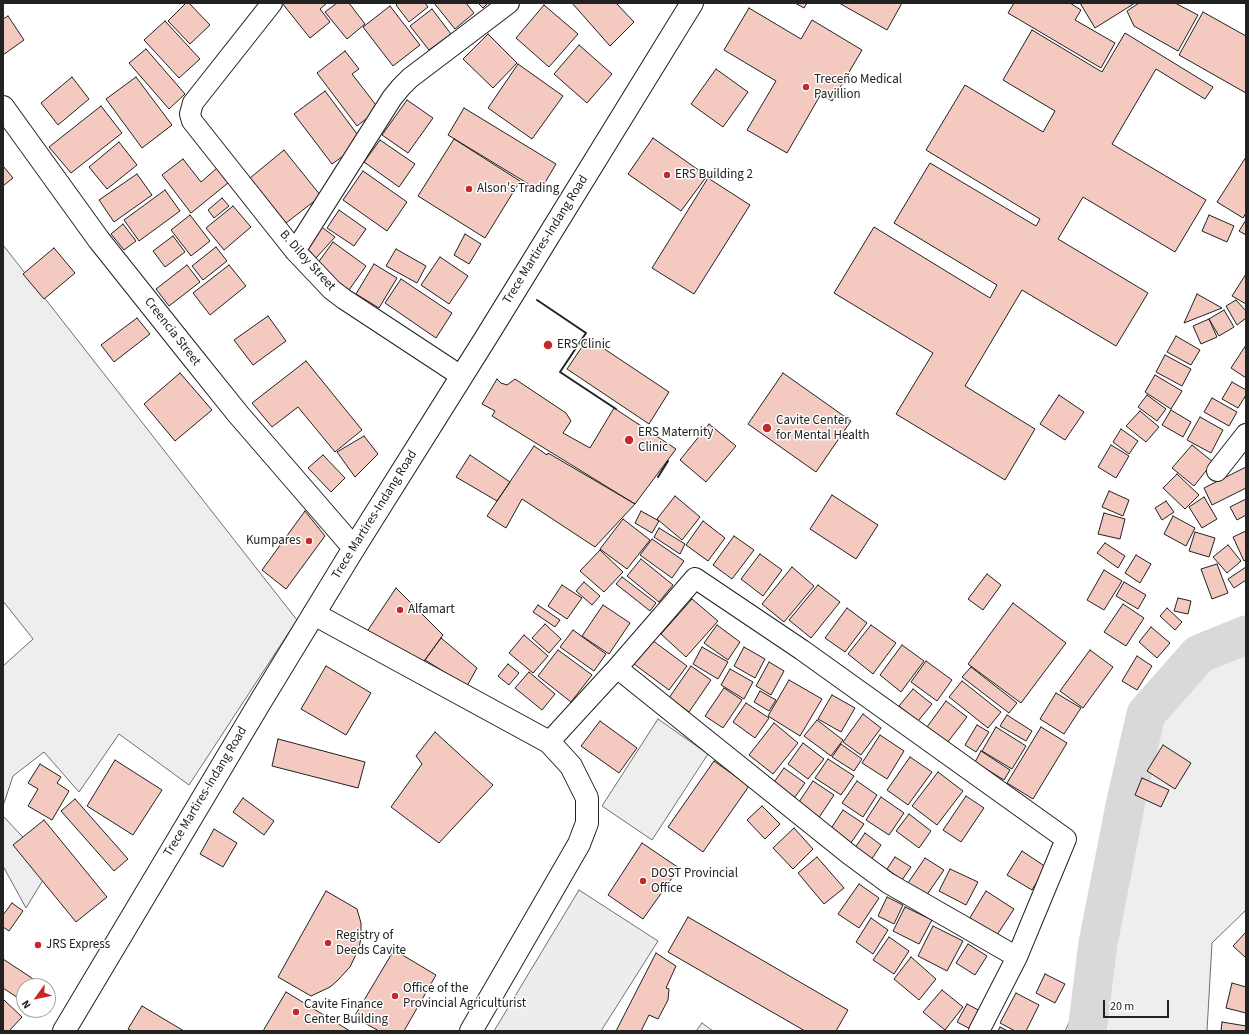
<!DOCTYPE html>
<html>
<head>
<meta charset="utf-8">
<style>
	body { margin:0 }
	#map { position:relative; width:1249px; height:1034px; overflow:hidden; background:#fff; font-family:"Source Sans 3",sans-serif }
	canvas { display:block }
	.frame { position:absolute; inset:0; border:4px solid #222; pointer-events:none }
	.north { position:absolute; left:16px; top:978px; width:40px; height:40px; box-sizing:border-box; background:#fff; border:1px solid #a7a7a7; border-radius:50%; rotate:237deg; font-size:11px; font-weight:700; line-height:16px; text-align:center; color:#222 }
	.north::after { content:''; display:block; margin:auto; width:14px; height:18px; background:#c62828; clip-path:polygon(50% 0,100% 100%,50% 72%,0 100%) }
	.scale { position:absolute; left:1103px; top:1000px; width:66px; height:18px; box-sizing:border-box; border:2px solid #222; border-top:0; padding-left:5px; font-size:12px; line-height:14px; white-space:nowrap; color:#222; -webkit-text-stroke:3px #fff; paint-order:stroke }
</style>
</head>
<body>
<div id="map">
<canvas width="1249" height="1034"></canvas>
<div class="frame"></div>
<div class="north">N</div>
<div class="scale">20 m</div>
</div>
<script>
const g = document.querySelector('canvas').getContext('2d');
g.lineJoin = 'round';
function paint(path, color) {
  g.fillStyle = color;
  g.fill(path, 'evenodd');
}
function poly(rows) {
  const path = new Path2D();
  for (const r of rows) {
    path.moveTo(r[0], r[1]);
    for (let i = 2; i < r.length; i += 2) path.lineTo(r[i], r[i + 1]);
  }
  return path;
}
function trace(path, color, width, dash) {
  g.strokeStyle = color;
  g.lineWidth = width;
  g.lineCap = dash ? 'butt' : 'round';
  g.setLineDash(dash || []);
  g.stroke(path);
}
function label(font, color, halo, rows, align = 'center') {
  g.font = font + ' "Source Sans 3",sans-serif';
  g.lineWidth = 3;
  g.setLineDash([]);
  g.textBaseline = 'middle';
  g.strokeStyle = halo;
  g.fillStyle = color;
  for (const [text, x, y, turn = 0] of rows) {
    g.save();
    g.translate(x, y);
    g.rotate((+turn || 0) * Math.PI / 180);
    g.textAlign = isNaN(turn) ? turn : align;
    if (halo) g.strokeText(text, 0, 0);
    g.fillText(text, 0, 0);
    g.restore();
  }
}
const green = poly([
	[3,245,297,620,189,785,119,734,79,792,44,752,13,776,3,806,3,666,33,639,3,601,3,245],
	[1246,635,1246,910,1212,943,1207,1031,1065,1031,1089,981,1106,839,1117,846,1146,714,1199,654,1246,635],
	[658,719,708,754,652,840,602,806,658,719],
	[3,816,51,867,26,908,3,866,3,816],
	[702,1023,713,1031,696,1031,702,1023]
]);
const parking = poly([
	[579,890,658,941,601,1031,494,1031,579,890]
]);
const river = poly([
	[1087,1031,1098,943,1126,801,1146,714,1199,654,1246,635]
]);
const building = poly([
	[186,3,189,3,210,25,190,44,168,21,186,3],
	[282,3,327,3,320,9,330,22,310,38,282,3],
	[337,3,349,3,365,24,347,39,325,12,337,3],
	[398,3,425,3,428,7,409,22,396,5,398,3],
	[434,3,466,3,474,13,455,29,434,3],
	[478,3,488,3,483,8,478,3],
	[572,3,616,3,634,22,610,46,572,3],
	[795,3,807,3,804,8,795,3],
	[839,3,902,3,887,30,839,3],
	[1014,3,1070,3,1081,10,1075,20,1115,43,1101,68,1008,13,1014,3],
	[1080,3,1135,3,1095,28,1080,3],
	[1139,3,1175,3,1198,15,1178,51,1134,26,1127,11,1139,3],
	[544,5,578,34,549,67,516,38,544,5],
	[390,6,420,45,393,66,363,27,390,6],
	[749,8,801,39,812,20,862,50,832,101,821,94,787,153,747,130,776,81,724,50,749,8],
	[432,9,451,34,429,50,410,26,432,9],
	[1203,12,1246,36,1246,93,1179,55,1203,12],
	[8,16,24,40,3,55,3,19,8,16],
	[165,21,200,59,179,78,144,40,165,21],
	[1032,30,1102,72,1125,33,1213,87,1205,99,1156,69,1112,144,1206,200,1175,252,1083,197,1058,239,1148,293,1116,346,1022,290,965,386,1035,429,1005,480,896,414,933,353,834,293,874,227,990,298,997,285,894,223,930,163,1036,226,1040,219,926,150,965,85,1043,132,1055,111,1003,80,1032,30],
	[488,34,517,63,493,88,463,59,488,34],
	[579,45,612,74,587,103,554,74,579,45],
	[146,49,185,94,169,109,129,63,146,49],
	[345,51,359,69,352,74,379,109,357,126,317,73,345,51],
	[518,64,563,96,532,139,488,108,518,64],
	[716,69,748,92,723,127,691,104,716,69],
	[72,77,89,99,58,125,41,103,72,77],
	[136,77,172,125,142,148,106,99,136,77],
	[325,91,363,142,332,164,294,114,325,91],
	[407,100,433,118,408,153,382,135,407,100],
	[101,106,122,133,71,173,49,147,101,106],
	[464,108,556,164,540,191,448,135,464,108],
	[653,138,707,176,681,211,628,174,653,138],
	[454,139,520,181,485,238,418,196,454,139],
	[380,140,415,164,399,187,364,162,380,140],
	[119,142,137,165,107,189,89,167,119,142],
	[284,150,321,196,286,223,250,178,284,150],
	[1246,157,1246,213,1243,218,1217,202,1246,157],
	[183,159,201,182,217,168,228,183,191,213,162,175,183,159],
	[3,166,13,178,3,186,3,166],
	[363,171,407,202,387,231,343,200,363,171],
	[137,174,152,195,114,222,99,200,137,174],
	[708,178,750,205,694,294,652,268,708,178],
	[165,190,180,211,139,241,124,220,165,190],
	[222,198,229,206,214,218,208,210,222,198],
	[233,206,251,227,224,250,206,228,233,206],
	[339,210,366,229,354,246,327,228,339,210],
	[190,215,210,241,191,256,171,230,190,215],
	[1209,215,1234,226,1227,242,1202,231,1209,215],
	[1246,220,1246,235,1239,231,1246,220],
	[123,224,136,241,124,250,111,234,123,224],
	[319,225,335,237,316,258,305,246,319,225],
	[465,234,481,244,469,264,454,255,465,234],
	[173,236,185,252,165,267,153,251,173,236],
	[333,242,366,266,349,290,315,267,333,242],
	[216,247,227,261,203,280,192,266,216,247],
	[54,248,75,273,44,299,23,274,54,248],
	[396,249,426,266,417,283,386,266,396,249],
	[440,257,468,276,449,304,421,285,440,257],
	[374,264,397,278,379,308,356,294,374,264],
	[187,265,200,282,169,306,156,289,187,265],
	[229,265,246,286,210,315,193,293,229,265],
	[1246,274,1246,304,1232,296,1246,274],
	[401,279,452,313,436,338,385,303,401,279],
	[1197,294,1222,308,1184,323,1197,294],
	[1236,300,1246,311,1246,318,1237,325,1226,306,1236,300],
	[1224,310,1234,327,1219,336,1209,319,1224,310],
	[268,316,286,341,253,365,234,340,268,316],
	[137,318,150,334,114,362,101,345,137,318],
	[1209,319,1217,337,1201,344,1193,326,1209,319],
	[1176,336,1200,350,1191,365,1167,352,1176,336],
	[588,338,669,392,649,424,567,369,588,338],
	[1246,345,1246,378,1231,368,1246,345],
	[1165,355,1191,369,1182,386,1156,372,1165,355],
	[306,361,362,430,335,452,298,407,272,427,252,403,306,361],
	[180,373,212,410,175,441,144,404,180,373],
	[783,373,851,421,816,472,748,424,783,373],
	[1155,375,1182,391,1171,409,1145,392,1155,375],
	[497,379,501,383,507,385,515,379,566,413,571,421,563,433,590,448,614,408,676,449,635,504,492,416,495,411,482,404,497,379],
	[1232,382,1246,390,1246,395,1238,408,1222,399,1232,382],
	[1059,395,1084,412,1065,440,1040,424,1059,395],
	[1147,395,1166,409,1157,421,1138,407,1147,395],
	[1212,398,1237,412,1229,426,1204,412,1212,398],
	[1171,410,1191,422,1183,437,1162,425,1171,410],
	[1140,411,1159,427,1146,442,1126,426,1140,411],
	[1200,417,1223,430,1211,453,1187,440,1200,417],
	[709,424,736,446,706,482,680,460,709,424],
	[1121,429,1138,441,1129,454,1113,442,1121,429],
	[364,436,378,454,355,477,337,452,364,436],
	[1111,445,1129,456,1116,478,1098,467,1111,445],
	[1192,445,1213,462,1194,486,1172,468,1192,445],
	[534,446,547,455,548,453,635,504,595,547,522,499,506,528,487,516,534,446],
	[323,455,345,478,331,492,308,468,323,455],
	[470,455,510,482,497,501,456,477,470,455],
	[1246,467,1246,488,1212,505,1204,488,1246,467],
	[1177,474,1199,495,1185,509,1163,488,1177,474],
	[1109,491,1129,500,1123,516,1102,507,1109,491],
	[832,495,878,525,856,559,810,529,832,495],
	[675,496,700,517,682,540,657,519,675,496],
	[1204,497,1217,519,1202,528,1189,507,1204,497],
	[1246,499,1246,515,1237,520,1230,507,1246,499],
	[1166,501,1174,512,1162,520,1155,508,1166,501],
	[305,511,325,536,286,589,262,570,305,511],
	[641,511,659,521,652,533,635,523,641,511],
	[1104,513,1125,519,1120,539,1098,534,1104,513],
	[1173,516,1195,528,1186,546,1164,534,1173,516],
	[623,519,650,540,627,569,600,549,623,519],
	[703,521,725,538,708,561,686,545,703,521],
	[659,528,685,544,680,554,654,537,659,528],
	[1246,531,1246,560,1244,561,1233,537,1246,531],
	[1195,532,1215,538,1209,557,1189,551,1195,532],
	[734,536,754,550,732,579,713,565,734,536],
	[652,539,684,561,672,578,640,555,652,539],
	[1105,543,1125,556,1118,568,1097,553,1105,543],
	[1228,545,1241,561,1227,573,1213,557,1228,545],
	[600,550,623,572,604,592,580,571,600,550],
	[760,554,782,570,763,596,741,579,760,554],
	[1136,555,1151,564,1140,583,1125,573,1136,555],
	[641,559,673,585,659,602,627,576,641,559],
	[1217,564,1228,593,1212,599,1201,569,1217,564],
	[792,567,814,586,784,622,762,604,792,567],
	[1246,567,1246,580,1234,588,1228,579,1246,567],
	[1104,570,1122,581,1104,610,1087,600,1104,570],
	[987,574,1001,585,983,610,968,599,987,574],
	[622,577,656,603,650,611,616,584,622,577],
	[584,582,600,596,592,605,576,591,584,582],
	[1124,582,1146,595,1138,609,1116,596,1124,582],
	[562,585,582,598,567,619,548,606,562,585],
	[818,585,840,602,811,638,789,620,818,585],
	[396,588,443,635,422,664,366,633,396,588],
	[1178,598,1191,601,1188,614,1174,611,1178,598],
	[692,599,718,621,686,657,661,634,692,599],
	[1013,603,1066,643,1021,703,968,664,1013,603],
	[1123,604,1144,618,1126,646,1104,632,1123,604],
	[538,605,560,620,555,627,533,612,538,605],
	[603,605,630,623,609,654,582,636,603,605],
	[847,608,867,623,845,652,825,638,847,608],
	[1167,608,1182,622,1175,630,1160,616,1167,608],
	[545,624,561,639,549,653,532,638,545,624],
	[717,625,740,642,728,660,704,643,717,625],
	[871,625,896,643,873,674,848,654,871,625],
	[1151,627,1170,643,1157,658,1139,642,1151,627],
	[573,630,606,654,594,671,560,647,573,630],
	[524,635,548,656,533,673,509,653,524,635],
	[441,638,477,668,467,686,425,660,441,638],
	[652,640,687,666,669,690,634,664,652,640],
	[902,645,924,661,901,692,880,675,902,645],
	[702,647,728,662,718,679,693,664,702,647],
	[744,647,765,659,755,678,734,666,744,647],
	[558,650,592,675,571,702,538,676,558,650],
	[1090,650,1113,667,1083,708,1060,691,1090,650],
	[1137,656,1152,666,1137,690,1122,681,1137,656],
	[926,661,952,680,937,701,911,682,926,661],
	[769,662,784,671,771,695,756,686,769,662],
	[508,664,519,673,509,685,498,676,508,664],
	[326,666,371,693,346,735,301,709,326,666],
	[691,666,711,680,689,712,669,698,691,666],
	[971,667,1017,703,1009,713,962,677,971,667],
	[730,669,753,682,744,699,721,685,730,669],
	[529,672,555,694,542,710,515,688,529,672],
	[789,680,822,699,800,736,768,716,789,680],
	[962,681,1001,712,988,728,949,697,962,681],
	[724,688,742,700,723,728,705,716,724,688],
	[913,689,932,704,918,721,899,706,913,689],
	[760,691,776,700,769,711,754,702,760,691],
	[1056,693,1081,708,1064,734,1040,719,1056,693],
	[832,695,855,708,841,732,818,719,832,695],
	[946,701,967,717,947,743,927,727,946,701],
	[746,703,769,718,755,738,733,722,746,703],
	[863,714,881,728,861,755,843,742,863,714],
	[1007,715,1032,731,1026,741,1000,726,1007,715],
	[817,720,843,740,831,756,804,736,817,720],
	[600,721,637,748,619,773,581,746,600,721],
	[774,723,798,743,773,774,749,755,774,723],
	[977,725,989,732,976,752,965,745,977,725],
	[996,727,1026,746,1012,769,982,751,996,727],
	[1041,727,1067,743,1033,799,1007,783,1041,727],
	[435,732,493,785,439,843,391,807,422,764,416,756,435,732],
	[880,735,904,751,887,779,862,763,880,735],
	[278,739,365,762,358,788,272,766,278,739],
	[803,743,824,759,808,779,788,764,803,743],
	[841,744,862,759,854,771,832,757,841,744],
	[1163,745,1191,763,1175,789,1147,771,1163,745],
	[981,751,1010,770,1004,780,975,762,981,751],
	[910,757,932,772,908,805,887,790,910,757],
	[828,759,854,776,841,795,815,778,828,759],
	[115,760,162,790,133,835,87,806,115,760],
	[714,761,749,786,703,852,668,827,714,761],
	[40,764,61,777,57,783,69,791,52,820,28,806,38,789,28,783,40,764],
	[784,768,805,783,792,801,772,785,784,768],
	[938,772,963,791,937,825,912,806,938,772],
	[1142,778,1169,790,1161,807,1135,795,1142,778],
	[813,781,834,795,818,819,797,805,813,781],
	[857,781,877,795,863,817,842,803,857,781],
	[966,796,984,808,961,842,943,830,966,796],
	[881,797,904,813,889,835,866,820,881,797],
	[243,798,274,821,264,835,233,812,243,798],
	[75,799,128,859,114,871,61,811,75,799],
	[762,806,780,824,765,839,747,820,762,806],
	[843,810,864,824,848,847,828,833,843,810],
	[909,814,931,831,919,848,896,831,909,814],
	[44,820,107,897,76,922,13,845,44,820],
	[794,828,813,849,793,869,773,848,794,828],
	[214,829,237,843,223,867,200,854,214,829],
	[865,833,881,845,869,863,853,851,865,833],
	[642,843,679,868,643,919,608,895,642,843],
	[1022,851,1046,867,1032,890,1007,875,1022,851],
	[817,857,844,888,824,904,798,873,817,857],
	[895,857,911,867,902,880,887,869,895,857],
	[925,858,944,870,926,896,908,883,925,858],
	[950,869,978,882,966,905,939,891,950,869],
	[859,884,879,898,859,928,838,914,859,884],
	[326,891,357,909,361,923,361,938,359,948,350,967,337,981,330,987,311,996,278,977,326,891],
	[986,891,1014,909,995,938,968,921,986,891],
	[887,897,903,905,894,924,878,916,887,897],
	[12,903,23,911,9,931,3,927,3,915,12,903],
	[905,907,932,920,919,944,893,931,905,907],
	[688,917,848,1010,836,1031,805,1031,668,952,688,917],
	[871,918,888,930,873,954,856,942,871,918],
	[933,926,963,941,947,971,918,956,933,926],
	[1246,932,1246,958,1233,946,1246,932],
	[889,937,909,951,894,974,873,960,889,937],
	[968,944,987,956,975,975,956,963,968,944],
	[394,950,436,975,404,1031,379,1031,354,1017,394,950],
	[656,953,676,966,666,988,669,989,668,1000,658,1019,649,1015,641,1031,616,1031,656,953],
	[911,957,936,979,919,1000,894,979,911,957],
	[3,959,44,986,24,986,24,1002,3,988,3,959],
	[1045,974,1065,984,1055,1003,1036,993,1045,974],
	[1232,983,1246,987,1246,1013,1226,1008,1232,983],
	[942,990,963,1007,945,1030,923,1012,942,990],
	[286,992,350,1031,263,1031,286,992],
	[1016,993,1039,1005,1026,1031,1015,1031,1000,1023,1016,993],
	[3,999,22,1017,9,1031,3,1031,3,999],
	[967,1004,984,1013,974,1031,957,1022,967,1004],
	[142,1006,184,1031,132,1031,128,1029,142,1006],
	[1222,1022,1246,1026,1246,1031,1221,1031,1222,1022],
	[1000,1027,1008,1031,998,1031,1000,1027]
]);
const minor = poly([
	[272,3,193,103,190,114,192,121,295,251,332,290,344,299,461,376],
	[295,251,392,98,401,87,410,78,509,3],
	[1217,471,1246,434],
	[617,668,850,855,888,883,1017,957],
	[549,742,617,668,695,578,802,650,1066,839,1017,957,979,1031]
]);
const tertiary = poly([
	[3,107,99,240,189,353,238,414,354,548],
	[314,614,549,742,571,766,587,798,587,823,579,844,471,1031]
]);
const primary = poly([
	[64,1031,259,704,354,548,487,336,692,3]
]);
const wall = poly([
	[537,300,586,333,560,372,616,409],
	[658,477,668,461]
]);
const markers = [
	[806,87,4,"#c62828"],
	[667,175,4,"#c62828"],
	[469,189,4,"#c62828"],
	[548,345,5,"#c62828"],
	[767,428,5,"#c62828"],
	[629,440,5,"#c62828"],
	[309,541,4,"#c62828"],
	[400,610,4,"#c62828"],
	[643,881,4,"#c62828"],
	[328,943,4,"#c62828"],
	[38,945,4,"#c62828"],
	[395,996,4,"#c62828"],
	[296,1012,4,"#c62828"]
];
const poiNames = [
	["Treceño Medical",814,80],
	["Pavillion",814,95],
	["ERS Building 2",675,175],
	["Alson's Trading",477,189],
	["ERS Clinic",557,345],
	["Cavite Center",776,421],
	["for Mental Health",776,436],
	["ERS Maternity",638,433],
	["Clinic",638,448],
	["Kumpares",301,541,"right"],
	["Alfamart",408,610],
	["DOST Provincial",651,874],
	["Office",651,889],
	["Registry of",336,936],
	["Deeds Cavite",336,951],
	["JRS Express",46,945],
	["Office of the",403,989],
	["Provincial Agriculturist",403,1004],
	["Cavite Finance",304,1005],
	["Center Building",304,1020]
];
const streetNames = [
	["Trece Martires-Indang Road",546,240,-58],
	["B. Diloy Street",307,261,48],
	["Creencia Street",172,332,52],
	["Trece Martires-Indang Road",375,515,-58],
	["Trece Martires-Indang Road",206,792,-59]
];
paint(green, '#eee');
trace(green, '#6f6f6f', 1);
paint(parking, '#ededed');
trace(parking, '#6f6f6f', 1);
trace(river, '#d9d9d9', 39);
paint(building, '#f3c9c0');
trace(building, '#222', 1);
trace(minor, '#222', 22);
trace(tertiary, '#222', 24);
trace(primary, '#222', 24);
trace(minor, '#fff', 20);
trace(tertiary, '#fff', 22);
trace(primary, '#fff', 22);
trace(wall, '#222', 2);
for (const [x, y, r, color] of markers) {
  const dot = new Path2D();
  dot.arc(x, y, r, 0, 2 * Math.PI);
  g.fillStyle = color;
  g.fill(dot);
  trace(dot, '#fff', 1.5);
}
label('13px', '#222', '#fff', poiNames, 'left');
label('13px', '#222', '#fff', streetNames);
</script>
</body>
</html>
